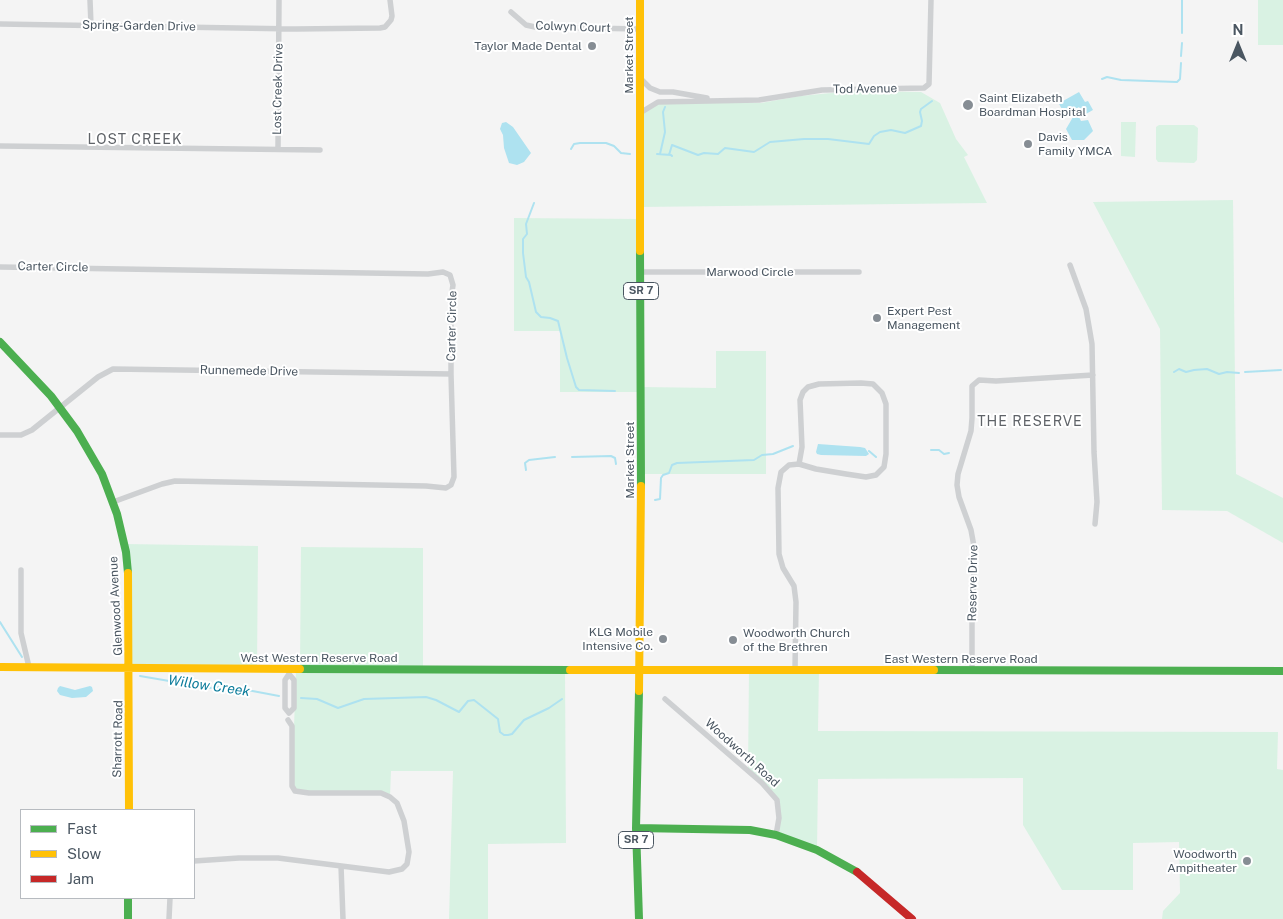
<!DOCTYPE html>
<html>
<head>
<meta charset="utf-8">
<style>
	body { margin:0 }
	#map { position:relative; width:1283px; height:919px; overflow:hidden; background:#f4f4f4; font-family:"Public Sans",sans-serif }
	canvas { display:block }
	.legend { position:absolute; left:20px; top:809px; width:175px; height:90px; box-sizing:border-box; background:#fff; border:1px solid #b7bbc0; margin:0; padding:6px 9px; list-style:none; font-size:15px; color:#4a5661 }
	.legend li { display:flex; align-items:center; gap:10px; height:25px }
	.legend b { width:25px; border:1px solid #b7bbc0 }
	.north { position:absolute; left:1213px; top:20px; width:50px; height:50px; -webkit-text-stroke:4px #fff; paint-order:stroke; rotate:0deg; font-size:14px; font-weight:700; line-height:20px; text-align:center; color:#4a5661 }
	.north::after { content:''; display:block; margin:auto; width:18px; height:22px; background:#4a5661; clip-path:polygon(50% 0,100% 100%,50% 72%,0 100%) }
</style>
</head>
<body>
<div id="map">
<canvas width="1283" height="919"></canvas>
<ul class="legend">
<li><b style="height:6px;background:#4caf50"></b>Fast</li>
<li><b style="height:6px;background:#ffc107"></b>Slow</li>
<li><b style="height:6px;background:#c62828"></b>Jam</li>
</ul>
<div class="north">N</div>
</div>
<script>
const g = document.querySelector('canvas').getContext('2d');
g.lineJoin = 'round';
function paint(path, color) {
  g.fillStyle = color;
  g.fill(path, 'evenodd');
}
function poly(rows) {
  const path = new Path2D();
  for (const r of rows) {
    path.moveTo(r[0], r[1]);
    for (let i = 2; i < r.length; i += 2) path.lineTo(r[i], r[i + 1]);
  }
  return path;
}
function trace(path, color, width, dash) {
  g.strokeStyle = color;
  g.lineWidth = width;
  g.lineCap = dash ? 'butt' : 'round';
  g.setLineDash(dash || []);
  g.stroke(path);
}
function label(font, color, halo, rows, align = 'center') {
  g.font = font + ' "Public Sans",sans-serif';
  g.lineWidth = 4;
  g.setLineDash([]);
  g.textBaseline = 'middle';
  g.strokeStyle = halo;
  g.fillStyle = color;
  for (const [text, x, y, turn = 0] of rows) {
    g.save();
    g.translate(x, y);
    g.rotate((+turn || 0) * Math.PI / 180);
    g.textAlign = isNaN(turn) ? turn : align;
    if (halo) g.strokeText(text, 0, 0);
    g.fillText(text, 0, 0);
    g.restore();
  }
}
const green = poly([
	[1258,0,1283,0,1283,45,1258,45],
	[852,91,921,92,940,103,956,139,968,155,964,157,987,203,640,207,640,113,659,103,761,103,800,96],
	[1121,122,1136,122,1135,157,1121,156],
	[1159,125,1194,125,1198,128,1197,160,1194,163,1158,162,1156,159,1156,127],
	[1233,200,1236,474,1283,498,1283,543,1227,511,1162,510,1160,329,1093,202],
	[514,218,640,219,641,387,716,388,716,351,766,351,766,474,641,474,641,392,560,392,560,331,514,331],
	[124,544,258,546,257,669,130,668],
	[301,547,423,548,423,669,565,669,566,843,488,844,488,919,449,919,453,771,391,771,390,797,381,793,300,793,292,786,296,669,300,669],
	[749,669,819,669,818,731,1278,732,1277,769,1283,770,1283,919,1162,919,1163,911,1180,893,1179,842,1133,843,1133,890,1062,890,1023,825,1023,778,818,779,817,850,776,835,777,800,748,771]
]);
const water = poly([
	[1079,92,1085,102,1088,101,1093,110,1084,115,1079,107,1065,115,1058,102,1062,100,1063,101],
	[1073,117,1079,117,1081,121,1088,120,1093,131,1084,140,1072,140,1066,129],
	[506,122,513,127,531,153,524,162,517,165,509,163,504,148,503,135,500,129,502,123],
	[818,444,860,447,865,448,869,454,866,456,821,455,817,454,816,452],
	[60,686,75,690,90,686,92,687,93,691,86,697,72,698,60,695,57,691,58,688]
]);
const stream = poly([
	[1182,0,1182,33],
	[1181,56,1182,43],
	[1102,79,1107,77,1121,80,1177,82,1180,79,1181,63],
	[571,149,574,144,580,143,606,143,614,146,621,153,630,154],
	[657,154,671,155,672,156],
	[660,154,665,132,663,112,665,107],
	[669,155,672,145,698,155,704,153,718,154,725,148,754,152,770,142,804,139,828,139,869,144,874,136,880,132,891,130,905,133,921,126,922,121,920,112,921,109,932,101],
	[534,203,526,224,527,234,523,239,523,253,526,277,529,282,536,312,541,317,550,318,558,321,567,358,576,387,579,390,615,391],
	[1174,372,1179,369,1186,372,1194,370,1207,369,1219,374,1227,372,1239,373],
	[1245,372,1281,370],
	[931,450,939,450,944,454,949,453],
	[869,451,876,457],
	[572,457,611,456,615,458,616,464],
	[526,470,525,463,529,460,555,457],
	[655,500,660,499,661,478,663,475,669,473,672,465,677,463,754,460,762,455,773,454,793,446],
	[0,622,22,657],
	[140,676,210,688,226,686,279,696],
	[301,698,317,699,338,708,364,699,426,697,436,700,459,712,468,701,474,700,498,719,500,732,504,735,508,735,512,734,524,720,549,708,562,699]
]);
const street = poly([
	[90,0,91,25],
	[511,12,526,25,535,27,640,29],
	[0,24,296,29,380,28,385,27,391,20,392,16,390,0],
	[640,78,650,88,660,92,673,92,707,98],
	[640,113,658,102,759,100,822,90,924,88,929,84,931,0],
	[0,146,320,150],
	[278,149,279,0],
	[1070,265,1086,309,1092,344,1094,452,1097,502,1095,524],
	[0,267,428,274,443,272,450,275,453,285,451,299,451,374,454,477,451,485,446,488,426,486,175,481,162,484,113,502],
	[641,272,859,272],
	[0,435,21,435,32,430,98,377,113,369,451,374],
	[21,570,21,633,29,667],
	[289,669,289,674,285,680,285,708,289,713,294,708,294,680,289,674],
	[795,670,796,602,794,586,783,568,779,554,778,488,781,472,789,465,799,464,816,469,846,474,866,477,876,475,884,467,886,454,886,404,882,393,873,384,861,383,819,384,808,387,803,392,800,400,802,447,799,464],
	[972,670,972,607,975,552,971,530,959,497,957,485,958,474,971,431,972,418,972,386,979,380,996,381,1093,375],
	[665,699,762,783,777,800,779,818,776,835],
	[194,861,239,858,278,858,389,872,402,869,407,864,409,852,404,821,397,803,390,797,381,793,309,793,295,791,292,786,292,726,288,720],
	[341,866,343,919],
	[169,919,170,898]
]);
const fast = poly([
	[640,251,641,486],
	[0,342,51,396,77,431,102,474,117,514,126,552,128,573],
	[300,669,570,670],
	[934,670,1283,671],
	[639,691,636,828,639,919],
	[636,828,750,830,776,835,817,850,857,872],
	[128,898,128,919]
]);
const slow = poly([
	[640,0,640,251],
	[128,573,129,810],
	[0,667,300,669],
	[570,670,934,670],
	[639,691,641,486]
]);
const jam = poly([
	[857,872,912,919]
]);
const markers = [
	[592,46,5,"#868d94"],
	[968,105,6,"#868d94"],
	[1028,144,5,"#868d94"],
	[877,318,5,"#868d94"],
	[663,639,5,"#868d94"],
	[733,640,5,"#868d94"],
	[1247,861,5,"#868d94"]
];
const shields = [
	[641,291,35],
	[636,840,35]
];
const shieldNames = [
	["SR 7",641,291],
	["SR 7",636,840]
];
const streetNames = [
	["Spring-Garden Drive",139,26,1],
	["Colwyn Court",573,27,2],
	["Market Street",629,55,-90],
	["Lost Creek Drive",278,89,-89],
	["Tod Avenue",865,89,-1],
	["Carter Circle",53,267,1],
	["Marwood Circle",750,272],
	["Carter Circle",452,326,-89],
	["Runnemede Drive",249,371,1],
	["Market Street",630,460,-90],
	["Reserve Drive",973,583,-89],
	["Glenwood Avenue",116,606,-93],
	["West Western Reserve Road",319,658],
	["East Western Reserve Road",961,659],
	["Sharrott Road",118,739,-89],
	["Woodworth Road",742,753,42]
];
const poiNames = [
	["Taylor Made Dental",582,46,"right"],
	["Saint Elizabeth",979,98],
	["Boardman Hospital",979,112],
	["Davis",1038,137],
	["Family YMCA",1038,151],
	["Expert Pest",887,311],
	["Management",887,325],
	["KLG Mobile",653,632,"right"],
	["Intensive Co.",653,646,"right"],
	["Woodworth Church",743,633],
	["of the Brethren",743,647],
	["Woodworth",1237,854,"right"],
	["Ampitheater",1237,868,"right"]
];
const neighbourhoodNames = [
	["LOST CREEK",135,140],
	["THE RESERVE",1030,422]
];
const waterNames = [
	["Willow Creek",209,686,8]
];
paint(green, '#d9f2e3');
paint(water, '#aee2f0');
trace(stream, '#aee2f0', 2);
trace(street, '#ced0d2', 5.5);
trace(fast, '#4caf50', 8);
trace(slow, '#ffc107', 8);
trace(jam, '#c62828', 8);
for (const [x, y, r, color] of markers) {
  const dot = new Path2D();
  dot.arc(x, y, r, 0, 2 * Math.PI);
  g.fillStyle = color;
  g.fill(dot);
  trace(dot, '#fff', 2);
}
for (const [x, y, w] of shields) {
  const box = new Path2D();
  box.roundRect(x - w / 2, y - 8.5, w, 17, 4);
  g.fillStyle = '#fff';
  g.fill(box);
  trace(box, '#4a5661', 1);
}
label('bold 11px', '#4a5661', null, shieldNames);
label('12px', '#4a5661', '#fff', streetNames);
label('12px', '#4a5661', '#fff', poiNames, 'left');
g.letterSpacing = '1px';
label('14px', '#5f6368', '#fff', neighbourhoodNames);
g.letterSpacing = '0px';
label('italic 14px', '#0c7c9b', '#fff', waterNames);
</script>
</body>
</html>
